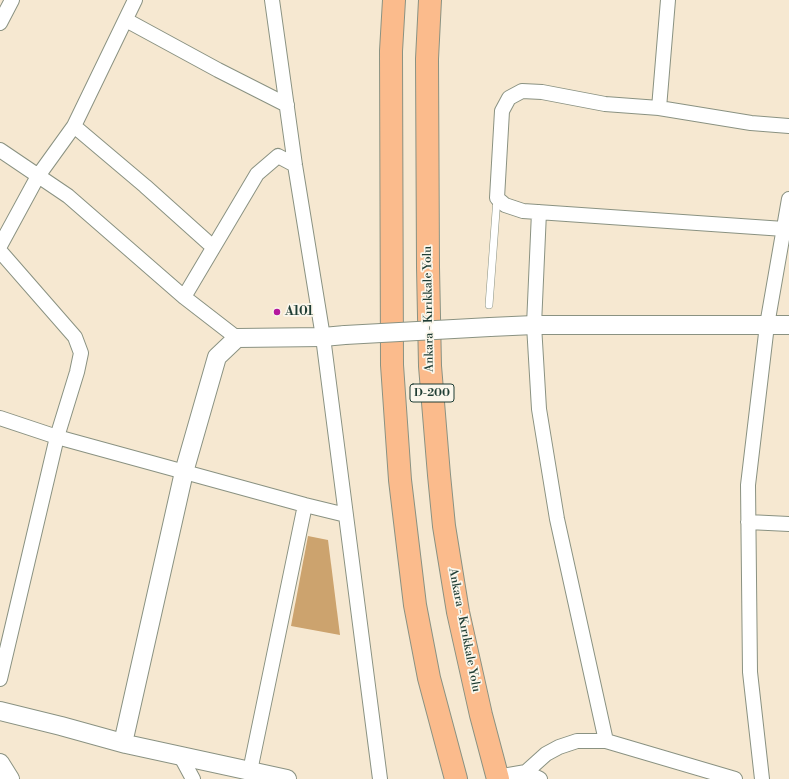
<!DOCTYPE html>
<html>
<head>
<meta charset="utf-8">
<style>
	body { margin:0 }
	canvas { display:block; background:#f6e8d1 }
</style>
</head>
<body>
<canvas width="789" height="779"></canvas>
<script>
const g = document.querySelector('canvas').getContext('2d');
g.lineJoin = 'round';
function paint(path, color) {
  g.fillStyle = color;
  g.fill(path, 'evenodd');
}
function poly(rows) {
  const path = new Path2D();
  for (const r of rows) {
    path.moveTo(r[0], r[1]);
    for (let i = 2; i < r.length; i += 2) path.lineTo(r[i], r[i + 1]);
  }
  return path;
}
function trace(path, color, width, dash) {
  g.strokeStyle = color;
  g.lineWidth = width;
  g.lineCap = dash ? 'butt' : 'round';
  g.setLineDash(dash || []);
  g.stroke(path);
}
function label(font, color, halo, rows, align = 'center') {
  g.font = font + ' "Libre Bodoni",serif';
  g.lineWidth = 3.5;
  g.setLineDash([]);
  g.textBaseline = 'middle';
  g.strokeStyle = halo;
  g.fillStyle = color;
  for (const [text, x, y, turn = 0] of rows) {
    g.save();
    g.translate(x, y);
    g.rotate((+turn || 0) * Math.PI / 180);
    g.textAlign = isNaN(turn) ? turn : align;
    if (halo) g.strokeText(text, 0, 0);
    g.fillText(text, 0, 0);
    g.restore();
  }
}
const building = poly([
	[308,536,328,540,340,635,291,626]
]);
const service = poly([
	[489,305,497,198]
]);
const minor = poly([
	[272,0,295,165,323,337,380,779],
	[126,20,218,70,287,105],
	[0,23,12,0],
	[659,108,668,0],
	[74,126,145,186,213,247],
	[0,150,68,196,184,297,237,338],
	[539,212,534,325,539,409,557,519,606,741],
	[784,229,523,211,505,205,497,198,502,111,509,98,522,91,542,92,605,104,659,108,751,123,789,126],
	[0,246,38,176,74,126,135,0],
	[0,251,75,337,81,353,77,372,57,437,0,679],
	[184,297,257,174,278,156,295,165],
	[0,418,57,437,305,505,346,515],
	[748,522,789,524],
	[180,755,193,779],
	[250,771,305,505],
	[526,772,546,754,559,747,577,741,606,741,735,779],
	[497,777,526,772,540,779],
	[762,779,750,672,748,485,767,325,789,199]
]);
const tertiary = poly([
	[490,327,534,325,789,325],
	[0,711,61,726,126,744,287,779],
	[123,743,184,472,217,357,237,338,323,337,345,335],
	[0,763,10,779]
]);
const trunk = poly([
	[394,0,391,51,392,365,400,480,415,605,429,678,456,779],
	[430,0,427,59,428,267,430,366,439,475,444,526,458,612,481,715,498,779]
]);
const tertiaryBridge = poly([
	[345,335,490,327]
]);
const markers = [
	[277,312,4,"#b5179e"]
];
const shields = [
	[432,393,44]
];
const shieldNames = [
	["D-200",432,393]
];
const streetNames = [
	["Ankara - Kırıkkale Yolu",429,309,-91],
	["Ankara - Kırıkkale Yolu",464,630,79]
];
const poiNames = [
	["A101",285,312]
];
paint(building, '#cca36e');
trace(service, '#8a9282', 8);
trace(minor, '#8a9282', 16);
trace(tertiary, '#8a9282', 20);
trace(trunk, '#8a9282', 24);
trace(service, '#fff', 7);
trace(minor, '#fff', 14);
trace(tertiary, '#fff', 18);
trace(trunk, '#fbbb8c', 22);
trace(tertiaryBridge, '#8a9282', 20, []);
trace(tertiaryBridge, '#fff', 18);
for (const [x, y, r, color] of markers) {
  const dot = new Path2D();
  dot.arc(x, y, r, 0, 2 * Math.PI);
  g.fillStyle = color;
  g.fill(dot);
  trace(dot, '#fbf7ec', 1.5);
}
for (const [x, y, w] of shields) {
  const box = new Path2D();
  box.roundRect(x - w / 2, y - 9, w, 18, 3);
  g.fillStyle = '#fbf7ec';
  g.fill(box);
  trace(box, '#1f3d34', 1);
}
label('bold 11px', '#1f3d34', null, shieldNames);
label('12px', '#1f3d34', '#fbf7ec', streetNames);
label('bold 12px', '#1f3d34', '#fbf7ec', poiNames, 'left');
</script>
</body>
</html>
